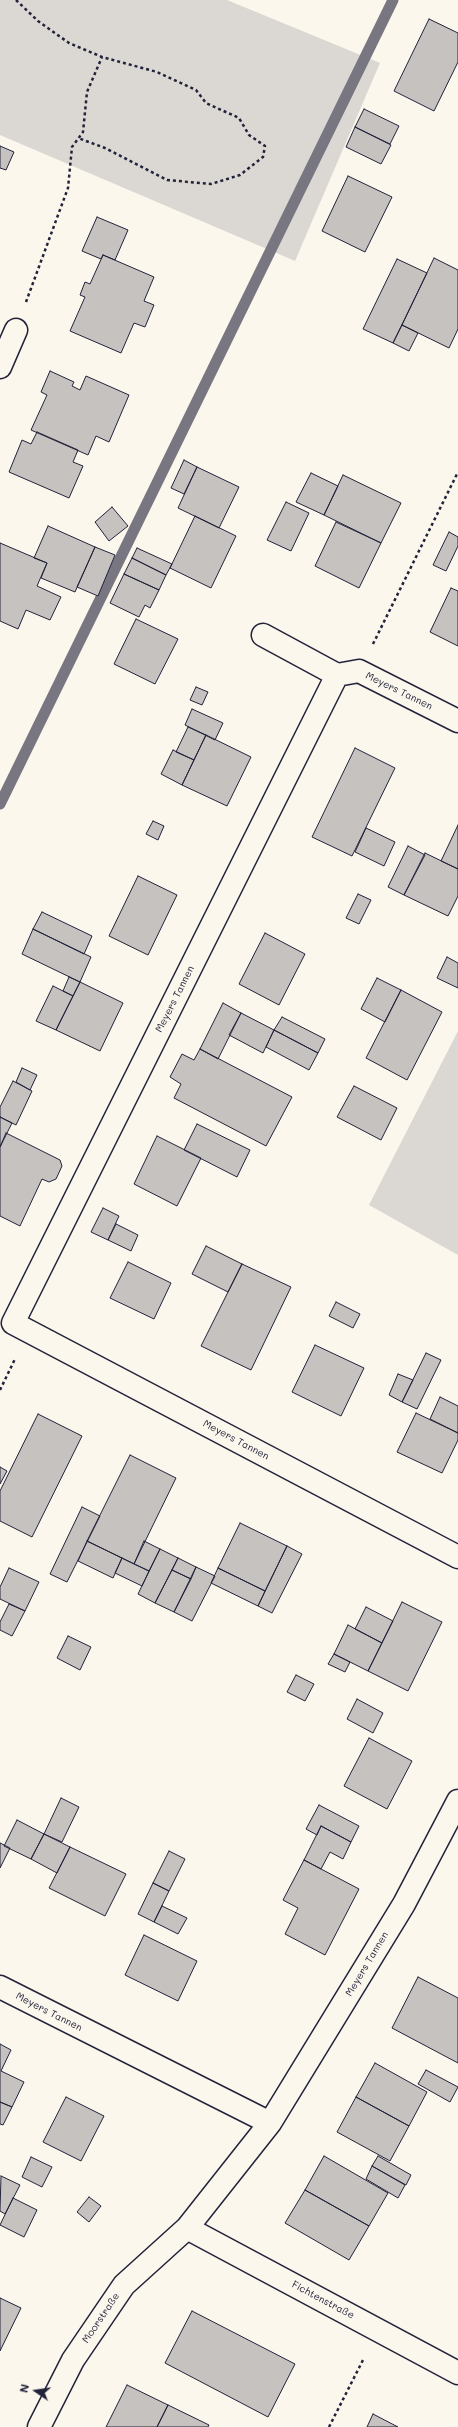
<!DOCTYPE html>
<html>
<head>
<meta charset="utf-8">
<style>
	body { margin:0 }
	#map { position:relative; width:458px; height:2427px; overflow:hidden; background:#fbf7ec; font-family:Mali,sans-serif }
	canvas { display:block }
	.north { position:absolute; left:16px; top:2371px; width:40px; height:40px; -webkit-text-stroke:3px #fbf7ec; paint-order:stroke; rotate:283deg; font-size:11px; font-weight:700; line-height:16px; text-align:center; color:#22223b }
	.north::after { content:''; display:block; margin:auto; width:14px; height:18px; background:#22223b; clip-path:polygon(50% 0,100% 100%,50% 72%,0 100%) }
</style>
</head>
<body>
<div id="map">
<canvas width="458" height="2427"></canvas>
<div class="north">N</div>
</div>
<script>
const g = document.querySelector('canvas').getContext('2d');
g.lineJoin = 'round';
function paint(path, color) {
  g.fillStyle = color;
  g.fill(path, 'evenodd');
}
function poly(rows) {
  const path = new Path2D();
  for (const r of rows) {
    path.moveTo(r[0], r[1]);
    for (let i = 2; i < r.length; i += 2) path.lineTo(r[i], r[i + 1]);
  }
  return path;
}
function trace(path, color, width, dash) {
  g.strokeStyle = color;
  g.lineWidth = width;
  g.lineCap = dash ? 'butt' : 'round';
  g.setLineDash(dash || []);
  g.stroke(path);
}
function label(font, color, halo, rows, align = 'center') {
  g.font = font + ' Mali,sans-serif';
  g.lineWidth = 3;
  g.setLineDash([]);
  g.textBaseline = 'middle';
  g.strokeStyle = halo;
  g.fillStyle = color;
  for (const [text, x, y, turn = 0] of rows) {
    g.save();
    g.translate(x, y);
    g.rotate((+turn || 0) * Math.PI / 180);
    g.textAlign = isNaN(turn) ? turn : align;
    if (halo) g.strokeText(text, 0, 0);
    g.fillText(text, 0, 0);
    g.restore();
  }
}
const green = poly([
	[0,0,227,0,380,63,295,261,0,135],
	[458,1031,458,1255,369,1205]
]);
const stream = poly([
	[0,804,393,0]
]);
const building = poly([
	[429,19,458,33,458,62,434,111,394,91,429,19],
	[364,109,399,126,390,144,355,127,364,109],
	[355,127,391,145,381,164,346,147,355,127],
	[0,146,14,152,6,170,0,168,0,146],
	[348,176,392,197,365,252,322,231,348,176],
	[97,217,128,230,115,260,103,255,101,259,82,251,97,217],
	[103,255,154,277,144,301,154,305,145,327,134,323,121,353,70,331,85,297,80,295,85,282,90,284,103,255],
	[434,258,458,270,458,329,449,348,402,325,434,258],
	[397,259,427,273,393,343,363,329,397,259],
	[402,325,418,333,409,351,393,343,402,325],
	[50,371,74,382,72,386,80,390,86,376,129,395,109,442,96,436,88,455,31,430,47,395,41,392,50,371],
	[37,432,78,450,73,462,83,466,69,498,9,472,22,440,31,444,37,432],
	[184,460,197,467,184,494,171,488,184,460],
	[197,467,239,487,219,528,178,508,197,467],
	[311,473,338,486,324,515,296,502,311,473],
	[343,475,401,503,381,543,324,515,343,475],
	[286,502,309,513,291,551,267,540,286,502],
	[112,507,128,526,109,541,95,522,112,507],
	[195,516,236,536,211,588,170,568,195,516],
	[336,522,381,543,359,588,315,566,336,522],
	[48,526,95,547,75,592,41,578,47,563,34,558,48,526],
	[449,532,458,537,458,546,446,571,433,565,449,532],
	[0,543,47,563,37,586,61,597,50,620,26,610,18,629,0,621,0,543],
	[95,547,115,555,98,596,77,587,95,547],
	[137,548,172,564,166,575,132,558,137,548],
	[132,558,166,575,159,590,124,574,132,558],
	[124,574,159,590,150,608,145,605,139,617,110,603,124,574],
	[451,588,458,591,458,646,430,632,451,588],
	[136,619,178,639,155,684,114,664,136,619],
	[196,687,208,692,202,705,190,700,196,687],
	[192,709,223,723,215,740,185,725,192,709],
	[188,727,206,735,194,760,176,752,188,727],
	[206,735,251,757,227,806,182,785,206,735],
	[355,748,395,768,352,856,312,837,355,748],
	[173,750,194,760,182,785,161,774,173,750],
	[153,821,164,826,158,840,146,834,153,821],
	[458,825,458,869,441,861,458,825],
	[366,828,395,842,384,866,355,852,366,828],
	[408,846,425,855,404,895,388,887,408,846],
	[425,853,458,869,458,896,448,916,404,895,425,853],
	[138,876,177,895,148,955,109,936,138,876],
	[358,894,371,900,359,924,346,918,358,894],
	[42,912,92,936,84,954,33,929,42,912],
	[33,929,91,957,80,982,22,954,33,929],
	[265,933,305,954,279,1005,239,984,265,933],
	[447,957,458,963,458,988,437,978,447,957],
	[69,977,80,982,73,996,63,991,69,977],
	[377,978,401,990,385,1022,361,1009,377,978],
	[80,982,123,1003,100,1051,56,1030,80,982],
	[53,986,73,996,56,1030,36,1021,53,986],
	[401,990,442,1012,407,1080,366,1058,401,990],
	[223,1003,241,1013,218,1059,200,1049,223,1003],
	[241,1013,274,1030,263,1053,229,1035,241,1013],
	[282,1017,325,1039,318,1053,274,1030,282,1017],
	[274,1030,318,1053,309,1070,266,1047,274,1030],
	[200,1049,292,1097,266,1146,174,1098,181,1084,170,1077,182,1054,194,1060,200,1049],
	[22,1068,37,1075,30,1090,16,1082,22,1068],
	[13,1081,32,1091,16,1125,0,1117,0,1107,13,1081],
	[354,1086,397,1108,381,1140,337,1117,354,1086],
	[0,1117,12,1123,0,1147,0,1117],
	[197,1124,250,1150,237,1177,184,1150,197,1124],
	[6,1133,60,1160,62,1166,56,1179,49,1182,42,1179,20,1226,0,1216,0,1147,6,1133],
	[157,1136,201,1158,177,1206,134,1184,157,1136],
	[103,1208,119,1216,108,1240,91,1232,103,1208],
	[116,1224,138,1235,131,1251,108,1240,116,1224],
	[206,1246,242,1264,228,1292,192,1274,206,1246],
	[128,1262,171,1283,154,1319,110,1298,128,1262],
	[242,1264,291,1287,251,1370,201,1346,242,1264],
	[336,1302,360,1314,353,1328,329,1316,336,1302],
	[315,1345,364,1368,341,1416,292,1392,315,1345],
	[426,1353,441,1360,417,1409,402,1402,426,1353],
	[398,1374,413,1380,402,1402,389,1395,398,1374],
	[440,1397,458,1406,458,1433,430,1419,440,1397],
	[416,1413,458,1433,458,1440,442,1473,397,1452,416,1413],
	[38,1414,82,1436,32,1537,0,1521,0,1491,38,1414],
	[130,1455,176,1478,134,1564,87,1541,130,1455],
	[0,1467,7,1471,0,1484,0,1467],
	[82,1507,100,1516,67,1582,50,1574,82,1507],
	[240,1523,287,1546,265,1591,218,1568,240,1523],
	[87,1541,122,1558,113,1578,78,1561,87,1541],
	[144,1541,160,1549,149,1571,134,1564,144,1541],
	[287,1546,302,1554,272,1613,258,1606,287,1546],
	[160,1549,178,1558,155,1603,138,1594,160,1549],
	[122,1558,149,1571,142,1586,115,1573,122,1558],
	[178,1558,196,1567,191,1579,172,1570,178,1558],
	[196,1567,215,1576,192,1621,174,1612,196,1567],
	[9,1568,39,1582,25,1611,0,1599,0,1587,9,1568],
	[218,1568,265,1591,258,1606,211,1583,218,1568],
	[172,1570,191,1579,174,1612,155,1603,172,1570],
	[402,1602,442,1622,408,1691,368,1671,402,1602],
	[9,1604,25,1611,12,1636,0,1630,0,1622,9,1604],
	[366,1607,393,1621,382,1643,355,1629,366,1607],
	[348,1625,382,1643,368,1671,334,1654,348,1625],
	[68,1636,91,1647,80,1670,57,1658,68,1636],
	[334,1654,350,1662,345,1672,328,1664,334,1654],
	[296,1675,314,1684,305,1701,287,1692,296,1675],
	[357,1699,383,1713,373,1733,347,1719,357,1699],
	[369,1738,412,1761,387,1809,344,1786,369,1738],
	[61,1798,79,1807,62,1842,44,1834,61,1798],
	[319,1805,359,1826,351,1842,321,1826,317,1835,306,1829,319,1805],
	[17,1820,44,1834,31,1859,4,1846,17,1820],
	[321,1826,351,1842,343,1859,330,1852,321,1869,304,1860,321,1826],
	[44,1834,70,1847,57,1873,31,1859,44,1834],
	[0,1843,10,1848,0,1868,0,1843],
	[70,1847,126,1874,105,1916,49,1888,70,1847],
	[169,1851,185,1859,169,1891,153,1883,169,1851],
	[304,1860,359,1889,325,1955,285,1934,298,1908,283,1900,304,1860],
	[153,1883,169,1891,154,1922,138,1914,153,1883],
	[162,1906,187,1918,178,1934,154,1922,162,1906],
	[144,1935,197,1961,178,2001,125,1975,144,1935],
	[418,1977,458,1998,458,2063,392,2028,418,1977],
	[0,2044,11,2050,1,2071,24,2082,12,2107,0,2102,0,2044],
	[375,2063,427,2092,409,2126,356,2097,375,2063],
	[426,2070,458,2087,450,2102,418,2084,426,2070],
	[66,2097,104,2116,81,2161,43,2142,66,2097],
	[356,2097,409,2126,390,2161,337,2132,356,2097],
	[0,2102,12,2107,3,2125,0,2124,0,2102],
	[324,2156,388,2193,369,2226,305,2190,324,2156],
	[378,2156,411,2175,406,2185,372,2166,378,2156],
	[31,2157,52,2167,42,2187,22,2177,31,2157],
	[372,2166,405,2185,398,2198,366,2179,372,2166],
	[1,2176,20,2185,5,2214,0,2211,1,2176],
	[305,2190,369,2226,349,2260,285,2223,305,2190],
	[89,2197,101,2206,89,2222,77,2212,89,2197],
	[13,2198,37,2210,24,2237,0,2225,13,2198],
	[0,2298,21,2308,0,2351,0,2298],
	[192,2311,295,2364,268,2417,165,2363,192,2311],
	[127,2385,168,2405,157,2427,106,2427,127,2385],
	[168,2405,209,2425,208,2427,157,2427,168,2405],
	[373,2414,398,2427,367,2427,373,2414]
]);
const path = poly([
	[16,0,38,21,69,43,102,57,157,72,196,90,206,103,239,118,249,135,265,146,263,157,240,175,211,184,167,180,105,148,78,138],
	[26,302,68,188,72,147,83,132,87,92,102,57],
	[373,644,458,472],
	[0,1390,15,1359],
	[329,2427,364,2358]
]);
const minor = poly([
	[0,367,16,330],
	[263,635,337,675],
	[458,721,359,671,337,675,13,1323,458,1557],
	[0,1987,270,2123],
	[187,2228,458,2373],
	[39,2427,73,2360,124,2285,187,2228,270,2123,404,1904,458,1801]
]);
const streetNames = [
	["Meyers Tannen",399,691,26],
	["Meyers Tannen",175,999,-63],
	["Meyers Tannen",236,1440,28],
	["Meyers Tannen",367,1964,-59],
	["Meyers Tannen",49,2012,27],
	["Fichtenstraße",323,2300,28],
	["Moorstraße",101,2318,-56]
];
paint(green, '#dbd8d3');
trace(stream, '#787681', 11);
paint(building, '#c6c2c0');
trace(building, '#22223b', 1);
trace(minor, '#22223b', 25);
trace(path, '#22223b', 2.5, [3, 3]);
trace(minor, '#fbf7ec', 22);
label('10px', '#22223b', '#fbf7ec', streetNames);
</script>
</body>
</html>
